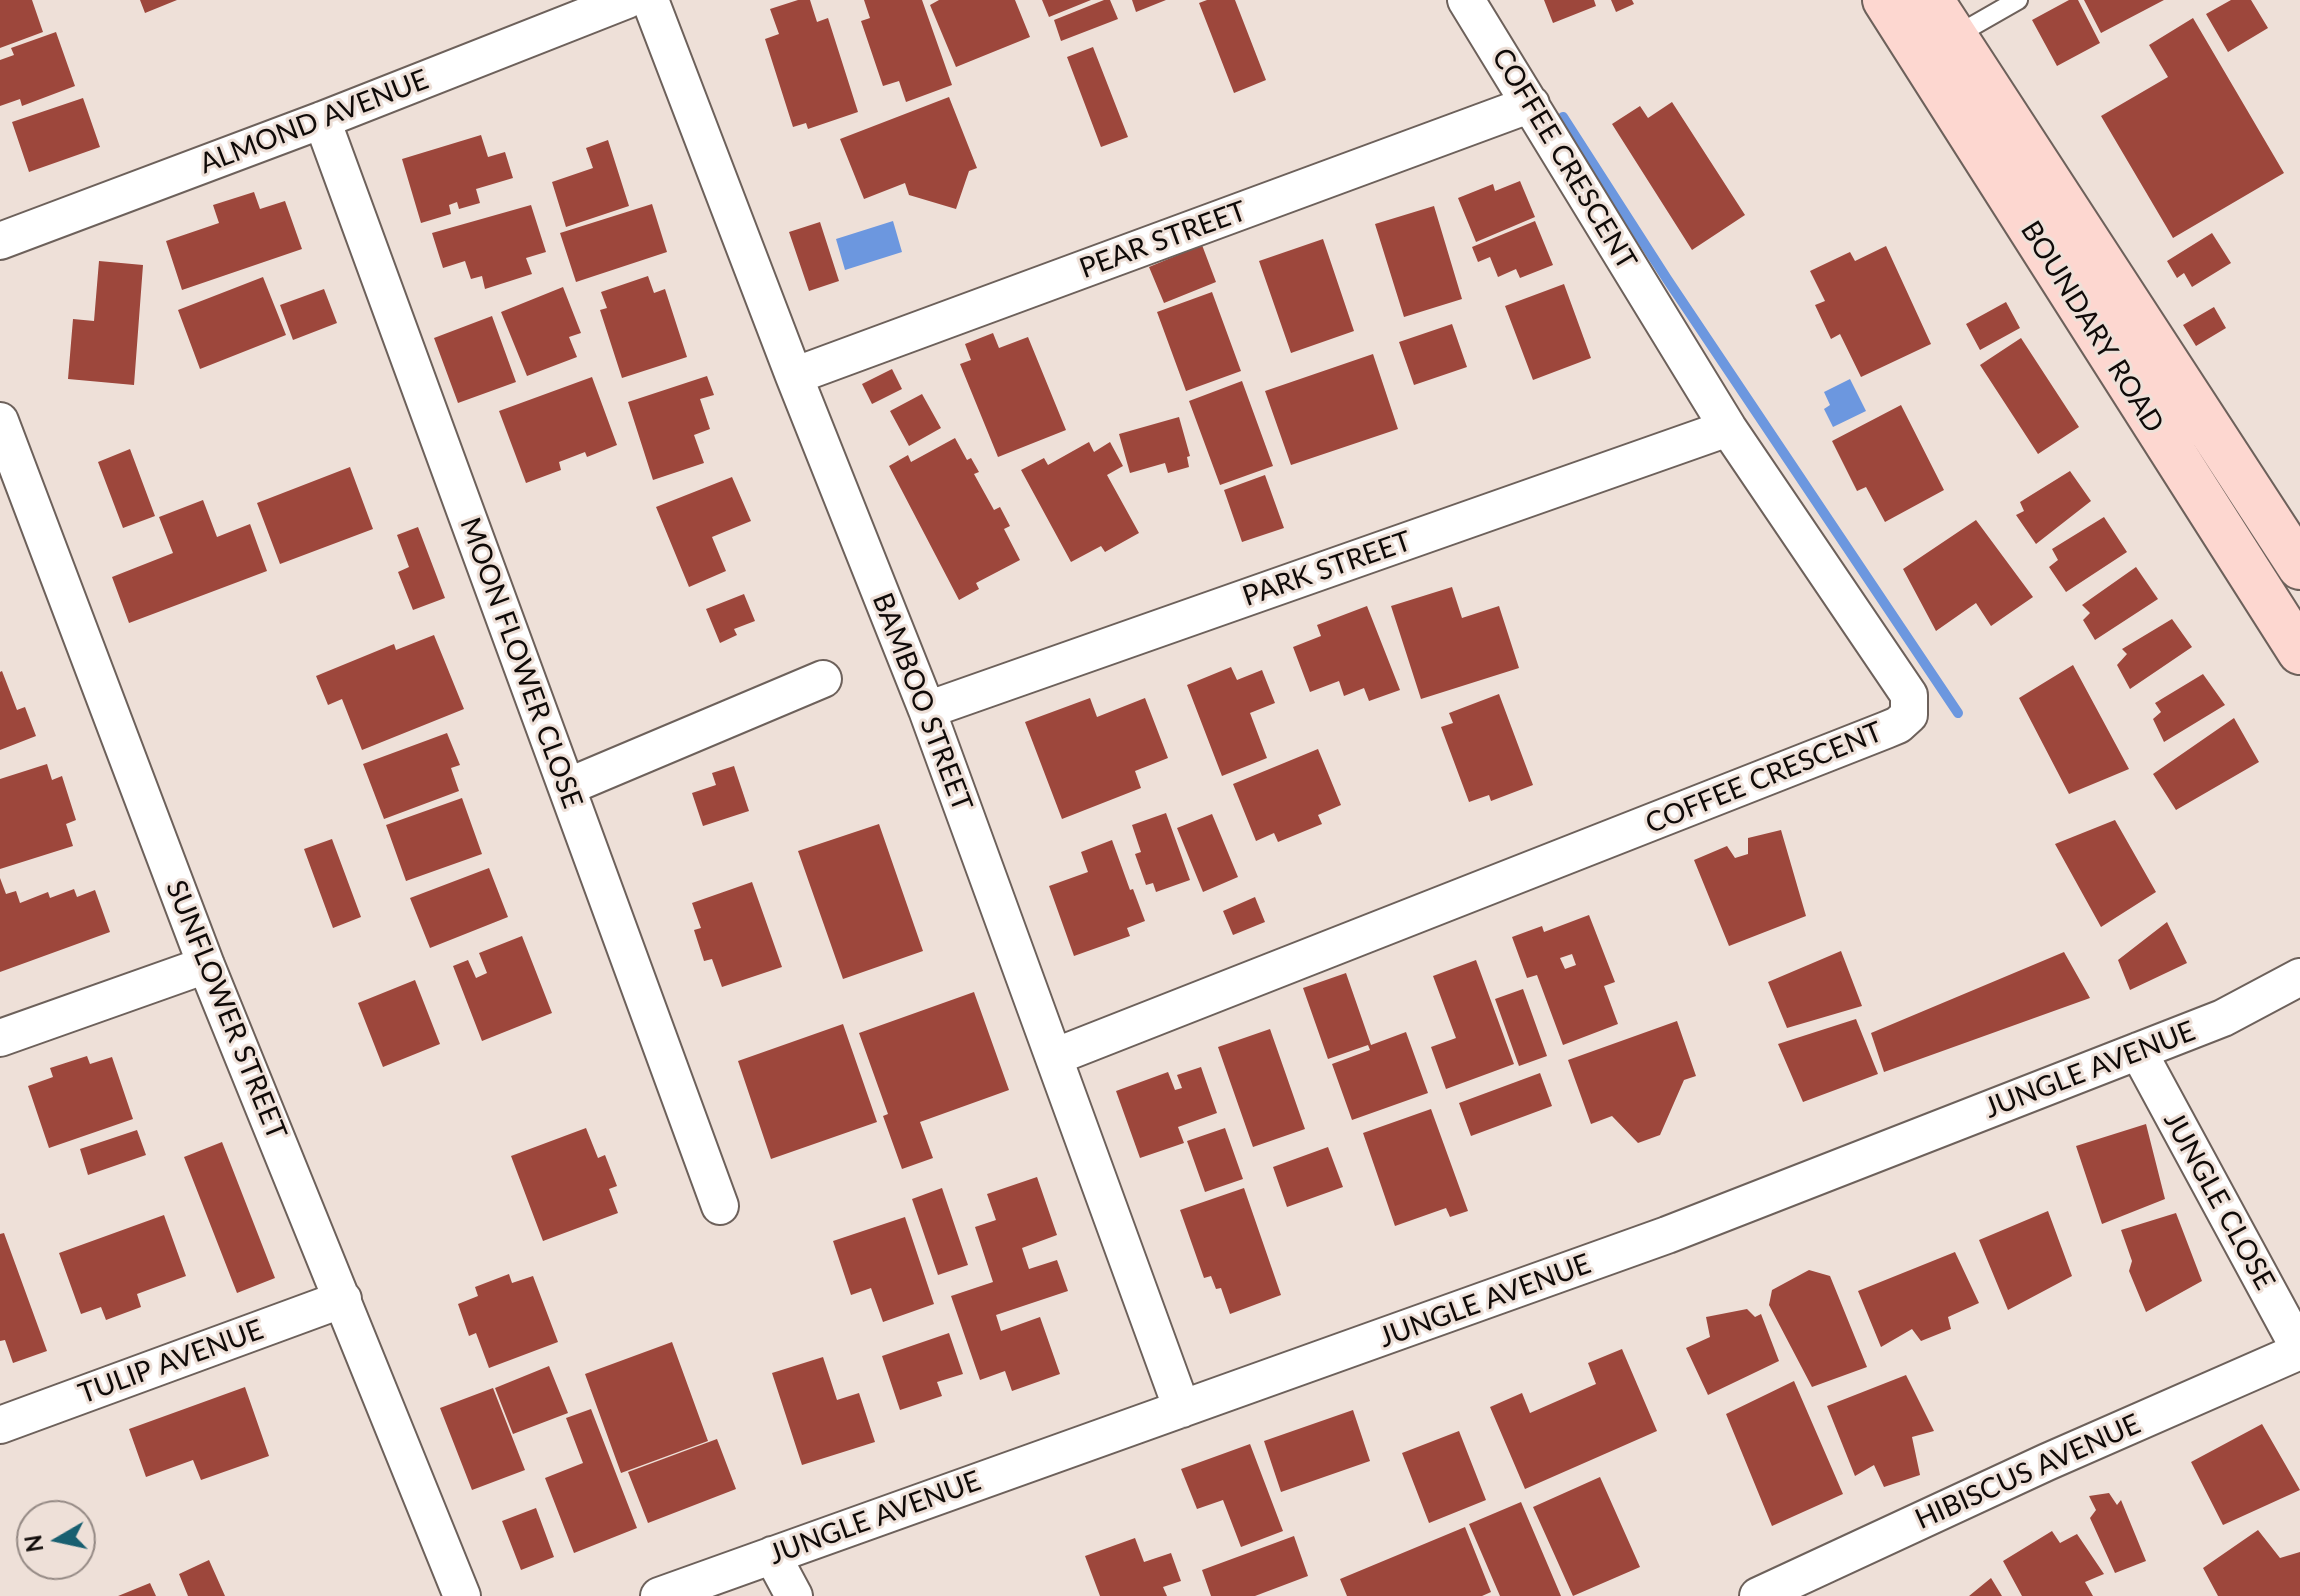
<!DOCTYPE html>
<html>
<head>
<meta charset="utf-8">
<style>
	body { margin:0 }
	#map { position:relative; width:2300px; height:1596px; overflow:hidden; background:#eee0d8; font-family:Lato,sans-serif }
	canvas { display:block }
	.north { position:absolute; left:16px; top:1500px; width:80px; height:80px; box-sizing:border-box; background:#eee0d8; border:2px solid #958a85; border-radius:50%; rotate:261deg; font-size:22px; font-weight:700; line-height:32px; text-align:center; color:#0f0a08 }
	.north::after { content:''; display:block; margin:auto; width:28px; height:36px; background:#185f70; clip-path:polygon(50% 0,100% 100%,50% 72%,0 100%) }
</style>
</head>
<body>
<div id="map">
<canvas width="2300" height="1596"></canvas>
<div class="north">N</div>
</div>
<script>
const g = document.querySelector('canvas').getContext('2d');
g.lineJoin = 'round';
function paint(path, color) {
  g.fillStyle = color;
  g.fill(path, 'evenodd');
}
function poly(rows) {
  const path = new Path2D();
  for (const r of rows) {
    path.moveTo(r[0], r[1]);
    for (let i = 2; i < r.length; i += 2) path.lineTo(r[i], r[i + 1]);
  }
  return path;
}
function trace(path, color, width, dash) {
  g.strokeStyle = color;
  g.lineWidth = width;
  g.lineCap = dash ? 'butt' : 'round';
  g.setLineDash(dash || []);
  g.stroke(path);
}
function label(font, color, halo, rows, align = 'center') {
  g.font = font + ' Lato,sans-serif';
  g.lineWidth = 6;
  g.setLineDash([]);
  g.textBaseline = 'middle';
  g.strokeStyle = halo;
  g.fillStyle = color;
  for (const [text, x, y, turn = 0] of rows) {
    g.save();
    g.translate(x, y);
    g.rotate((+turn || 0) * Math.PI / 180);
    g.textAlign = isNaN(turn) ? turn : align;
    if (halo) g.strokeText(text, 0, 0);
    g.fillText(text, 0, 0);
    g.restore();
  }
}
const water = poly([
	[893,221,902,252,845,270,836,239],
	[1850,379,1866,411,1833,427,1824,409,1830,405,1824,392]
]);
const stream = poly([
	[1563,117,1667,279,1958,713]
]);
const building = poly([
	[0,0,32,0,43,32,0,48],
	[140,0,177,0,145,13],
	[798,0,810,0,817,22,828,18,858,112,808,129,806,123,793,127,765,39,779,34,770,9],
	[864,0,922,0,952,85,906,102,899,81,883,86,861,21,870,18],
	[939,0,1015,0,1030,37,956,67,930,5],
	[1042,0,1091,0,1049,17],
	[1104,0,1110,0,1118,19,1061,41,1054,20],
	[1132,0,1166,0,1136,12],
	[1207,0,1235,0,1266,80,1234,93,1199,3],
	[1544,0,1594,0,1596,6,1553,23],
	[1611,0,1632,0,1634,4,1616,12],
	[2069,0,2078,0,2100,43,2057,66,2032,20],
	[2084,0,2164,0,2101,33],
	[2231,0,2251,0,2268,28,2228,52,2206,14],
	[2193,18,2284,173,2173,238,2101,116,2168,77,2149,45],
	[56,32,75,86,22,106,20,99,0,106,0,60,14,55,11,48],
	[1093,47,1128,137,1101,147,1067,57],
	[949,97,977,168,969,171,956,209,909,195,905,183,864,199,840,139],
	[83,98,100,147,29,172,12,122],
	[1672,102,1745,215,1692,250,1612,124,1640,106,1648,118],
	[481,135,488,157,505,152,513,178,476,189,480,203,459,209,457,202,449,205,451,214,421,223,402,159],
	[608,140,629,206,566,227,552,182,593,168,586,148],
	[1520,181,1535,217,1476,242,1458,198,1493,184,1495,191],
	[254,192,260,209,285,201,302,249,182,290,166,241,219,223,213,205],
	[652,204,667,252,576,282,560,233],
	[531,205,546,252,526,258,532,274,485,289,482,276,471,279,465,261,443,268,432,233],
	[1434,206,1462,299,1404,317,1375,224],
	[1535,221,1553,265,1520,278,1516,269,1498,277,1490,257,1478,262,1472,247],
	[820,222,839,281,809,291,789,232],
	[2212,233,2231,263,2192,287,2184,273,2177,278,2167,261],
	[1323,239,1354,331,1291,353,1259,261],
	[1202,245,1216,282,1164,303,1149,267],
	[1886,246,1931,344,1861,377,1840,334,1831,339,1815,305,1825,301,1810,271,1850,252,1855,261],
	[99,261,143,265,134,385,68,379,73,319,94,321],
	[648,276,654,293,665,289,687,357,622,378,600,310,607,308,601,292],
	[263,277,286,335,200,369,178,310],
	[1564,284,1591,358,1533,380,1505,306],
	[563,287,581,333,569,337,577,357,527,376,501,312],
	[324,289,337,323,293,340,280,305],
	[1212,292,1241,371,1186,391,1157,312],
	[2006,302,2020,328,1980,350,1966,324],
	[2214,307,2226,328,2196,346,2183,325],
	[492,316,516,382,458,403,434,338],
	[1452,324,1467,367,1414,385,1399,342],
	[993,333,999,348,1028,337,1066,430,998,457,960,364,971,360,965,344],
	[2021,338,2079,427,2038,454,1980,365],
	[1373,354,1398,429,1291,465,1265,391],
	[892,369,902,389,872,404,862,384],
	[707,376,714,395,700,399,710,429,694,435,704,463,653,480,628,402],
	[592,377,617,445,587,457,585,452,559,462,561,470,526,483,499,411],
	[1242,381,1273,466,1220,485,1189,401],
	[922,394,941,428,909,446,890,411],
	[1901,405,1944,490,1885,522,1866,487,1857,491,1832,441],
	[1179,417,1190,456,1187,457,1189,467,1168,473,1165,463,1130,473,1119,434],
	[955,438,967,460,971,458,979,472,974,474,994,510,1000,507,1010,526,1004,529,1020,560,976,583,979,589,959,600,889,466,908,455,911,462],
	[1089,442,1094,452,1110,442,1123,466,1107,475,1139,533,1105,552,1101,546,1071,562,1021,470,1044,458,1048,465],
	[130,449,155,516,123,528,98,462],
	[350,467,373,529,280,564,257,503],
	[2070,471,2091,501,2036,544,2016,515,2024,511,2020,502],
	[1265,475,1284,528,1242,542,1224,490],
	[732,477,751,521,712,537,726,571,689,587,656,507],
	[203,500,217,537,250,524,267,571,129,623,112,577,173,553,159,517],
	[2104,517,2127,552,2066,592,2049,567,2058,560,2052,549],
	[1976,520,2033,597,1991,626,1976,603,1936,631,1903,569],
	[418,527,445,598,413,610,398,572,409,567,397,535],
	[2136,567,2158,599,2095,640,2083,620,2090,613,2082,605],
	[1452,587,1462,618,1499,606,1519,668,1421,699,1391,606],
	[744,594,755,621,734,629,737,635,720,643,706,609],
	[1367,606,1400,690,1369,701,1364,688,1344,696,1339,681,1310,692,1293,647,1321,636,1317,625],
	[2172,619,2192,647,2130,689,2117,665,2127,654,2122,649],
	[434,635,464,709,362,750,342,699,328,705,316,676,394,644,396,650],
	[2073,665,2129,769,2069,794,2019,698],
	[1231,667,1237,680,1262,670,1275,703,1250,713,1267,758,1222,776,1187,685],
	[2,671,17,710,25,707,36,736,0,750,0,672],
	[2203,674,2225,705,2164,742,2153,719,2161,712,2155,703],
	[1499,694,1533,785,1491,801,1489,795,1469,802,1441,727,1453,723,1449,713],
	[1090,698,1097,717,1145,698,1168,758,1135,771,1141,788,1062,819,1025,722],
	[2234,718,2259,762,2176,810,2153,774],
	[447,733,460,765,451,768,459,791,384,819,363,764],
	[1318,749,1341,805,1318,815,1322,824,1278,842,1274,833,1256,841,1233,784],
	[47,764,52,780,62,776,76,820,66,824,73,846,0,869,0,779],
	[734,766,749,811,703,826,692,793,716,785,712,773],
	[462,798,482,854,406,881,386,825],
	[1166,813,1190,880,1156,892,1153,883,1146,885,1135,854,1141,852,1132,825],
	[1212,814,1238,877,1203,892,1177,828],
	[2115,820,2156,892,2101,927,2055,844],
	[879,824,923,951,843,979,798,851],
	[1781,830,1806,916,1729,946,1694,860,1727,846,1735,858,1748,854,1748,838],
	[332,839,361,917,333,928,304,849],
	[1112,840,1130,890,1133,889,1145,921,1127,928,1130,936,1074,956,1049,886,1088,872,1081,852],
	[489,868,508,917,430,948,410,898],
	[0,878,6,894,16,891,20,903,48,892,50,898,74,889,77,897,95,890,110,932,0,972],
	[752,882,782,967,722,987,712,959,704,961,694,930,701,928,692,903],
	[1255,897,1265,922,1233,935,1223,911],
	[1589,915,1615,982,1604,986,1618,1024,1563,1045,1537,975,1527,978,1512,937,1542,926,1544,932],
	[1572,954,1576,965,1565,969,1560,958],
	[2167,922,2187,963,2130,990,2118,960],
	[522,936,552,1013,482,1041,453,966,468,960,476,978,487,973,479,953],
	[1841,951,1862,1006,1787,1028,1768,982],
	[2064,952,2090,998,1884,1072,1871,1033],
	[1476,960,1514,1064,1446,1089,1431,1047,1456,1038,1433,976],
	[1346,973,1371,1045,1406,1032,1428,1093,1352,1120,1332,1064,1370,1050,1368,1045,1328,1059,1303,988],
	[415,980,440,1044,383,1067,358,1003],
	[1523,989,1547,1056,1519,1066,1495,999],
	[974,992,1009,1090,920,1122,933,1158,902,1169,883,1116,888,1114,859,1033],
	[1856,1019,1878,1074,1803,1102,1778,1044],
	[1677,1021,1696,1076,1684,1080,1660,1135,1638,1143,1612,1116,1591,1124,1568,1060],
	[843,1024,877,1122,771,1159,738,1061],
	[1270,1029,1305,1129,1253,1147,1218,1047],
	[87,1056,90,1064,112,1057,133,1119,49,1148,28,1086,53,1077,50,1068],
	[1201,1067,1217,1113,1178,1127,1184,1143,1140,1158,1116,1091,1168,1072,1175,1090,1182,1088,1177,1075],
	[1540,1073,1552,1106,1471,1136,1459,1103],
	[1431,1109,1468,1211,1450,1217,1446,1208,1395,1226,1363,1133],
	[2146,1124,2165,1199,2102,1224,2076,1146],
	[586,1128,598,1158,605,1155,617,1186,609,1189,618,1213,543,1241,511,1156],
	[1225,1128,1243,1179,1205,1192,1187,1141],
	[137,1130,146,1155,88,1175,80,1149],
	[222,1142,275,1278,237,1293,184,1157],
	[1328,1147,1343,1187,1287,1207,1273,1167],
	[1037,1177,1057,1235,1022,1248,1029,1269,1057,1260,1068,1291,996,1315,1001,1331,1040,1317,1060,1374,1012,1391,1005,1371,980,1380,951,1296,993,1282,975,1227,996,1220,987,1194],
	[942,1188,968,1265,938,1275,912,1199],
	[1244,1188,1281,1295,1230,1314,1221,1288,1216,1289,1211,1276,1204,1278,1180,1210],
	[2048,1211,2072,1276,2008,1310,1979,1240],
	[2176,1213,2202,1281,2146,1312,2129,1271,2132,1261,2121,1230],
	[164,1215,186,1276,137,1294,141,1307,106,1320,101,1307,81,1314,59,1253],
	[905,1217,934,1304,883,1322,871,1288,851,1295,833,1241],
	[4,1233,47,1351,13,1363,5,1340,0,1341,0,1234],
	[1955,1252,1979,1303,1948,1317,1951,1329,1921,1341,1912,1329,1881,1347,1858,1291],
	[1809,1270,1830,1276,1867,1367,1812,1387,1769,1305,1772,1290],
	[509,1274,512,1283,533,1276,558,1342,489,1368,476,1333,469,1336,458,1304,478,1296,475,1287],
	[1747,1309,1755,1317,1761,1314,1779,1361,1708,1395,1686,1348,1710,1337,1706,1317],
	[949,1333,963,1374,937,1382,942,1396,900,1410,882,1356],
	[672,1342,708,1441,621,1473,585,1374],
	[1622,1349,1657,1431,1525,1489,1490,1407,1522,1393,1530,1413,1596,1384,1588,1363],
	[823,1357,837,1400,859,1393,875,1442,802,1465,772,1373],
	[549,1366,568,1413,513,1434,495,1388],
	[1906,1375,1934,1431,1912,1437,1920,1475,1884,1487,1874,1465,1855,1476,1827,1406],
	[1794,1381,1843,1494,1772,1526,1726,1414],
	[245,1387,269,1456,201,1480,193,1460,146,1477,129,1429],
	[493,1388,525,1470,472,1490,440,1408],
	[591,1409,637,1528,574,1553,545,1478,583,1463,566,1418],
	[1353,1410,1370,1461,1281,1492,1264,1441],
	[2262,1424,2300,1490,2223,1525,2191,1462],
	[1459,1431,1486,1500,1429,1523,1402,1453],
	[717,1439,736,1489,648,1523,628,1472],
	[1250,1444,1283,1531,1241,1547,1223,1500,1197,1509,1181,1469],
	[1600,1477,1640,1567,1573,1596,1533,1507],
	[2109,1493,2117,1505,2121,1500,2146,1561,2115,1573,2090,1518,2096,1510,2089,1496],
	[1521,1502,1561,1596,1500,1596,1469,1524],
	[536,1508,554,1557,521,1570,502,1521],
	[1465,1527,1491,1592,1482,1596,1347,1596,1340,1579],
	[2258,1530,2280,1558,2300,1552,2300,1596,2218,1596,2203,1568],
	[2052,1531,2060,1543,2077,1534,2104,1574,2085,1582,2093,1596,2022,1596,2003,1561],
	[1294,1536,1308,1576,1255,1596,1211,1596,1202,1570],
	[1135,1538,1144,1562,1171,1553,1181,1581,1163,1587,1167,1596,1100,1596,1085,1556],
	[209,1560,225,1596,188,1596,179,1574],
	[1991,1578,2002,1596,1969,1596],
	[150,1583,156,1596,118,1596]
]);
const service = poly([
	[1955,36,2018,0]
]);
const minor = poly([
	[650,0,794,376,927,710,1182,1409],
	[322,120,720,1206],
	[0,241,322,120,627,0],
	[794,376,1531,104],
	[0,421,206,965,462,1596],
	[927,710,1728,428],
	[567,787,823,679],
	[0,1038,206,965],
	[2138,1051,2300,1350],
	[1054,1057,1886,730,1898,725,1909,715,1909,695,1728,428,1466,0],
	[0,1425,343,1299],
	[772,1555,794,1596],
	[659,1596,1667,1235,2223,1018,2300,977],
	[1758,1596,2047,1462,2300,1351]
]);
const secondary = poly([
	[1885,0,2300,652],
	[1931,0,2300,567]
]);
const streetNames = [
	["ALMOND AVENUE",314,122,-21],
	["COFFEE CRESCENT",1564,159,59],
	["PEAR STREET",1163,240,-20],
	["BOUNDARY ROAD",2092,327,58],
	["PARK STREET",1327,569,-19],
	["MOON FLOWER CLOSE",521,663,70],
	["BAMBOO STREET",922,702,69],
	["COFFEE CRESCENT",1764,778,-22],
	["SUNFLOWER STREET",226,1010,68],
	["JUNGLE AVENUE",2090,1070,-21],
	["JUNGLE CLOSE",2219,1201,61],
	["JUNGLE AVENUE",1485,1301,-20],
	["TULIP AVENUE",171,1362,-20],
	["HIBISCUS AVENUE",2028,1472,-24],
	["JUNGLE AVENUE",875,1518,-20]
];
paint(water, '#6c97df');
trace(stream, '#6c97df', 10);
paint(building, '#9d473c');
trace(service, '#6d615b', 22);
trace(minor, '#6d615b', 40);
trace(secondary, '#6d615b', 48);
trace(service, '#fff', 18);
trace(minor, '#fff', 36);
trace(secondary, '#fdd7d0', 44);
label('28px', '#0f0a08', '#eee0d8', streetNames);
</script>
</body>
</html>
